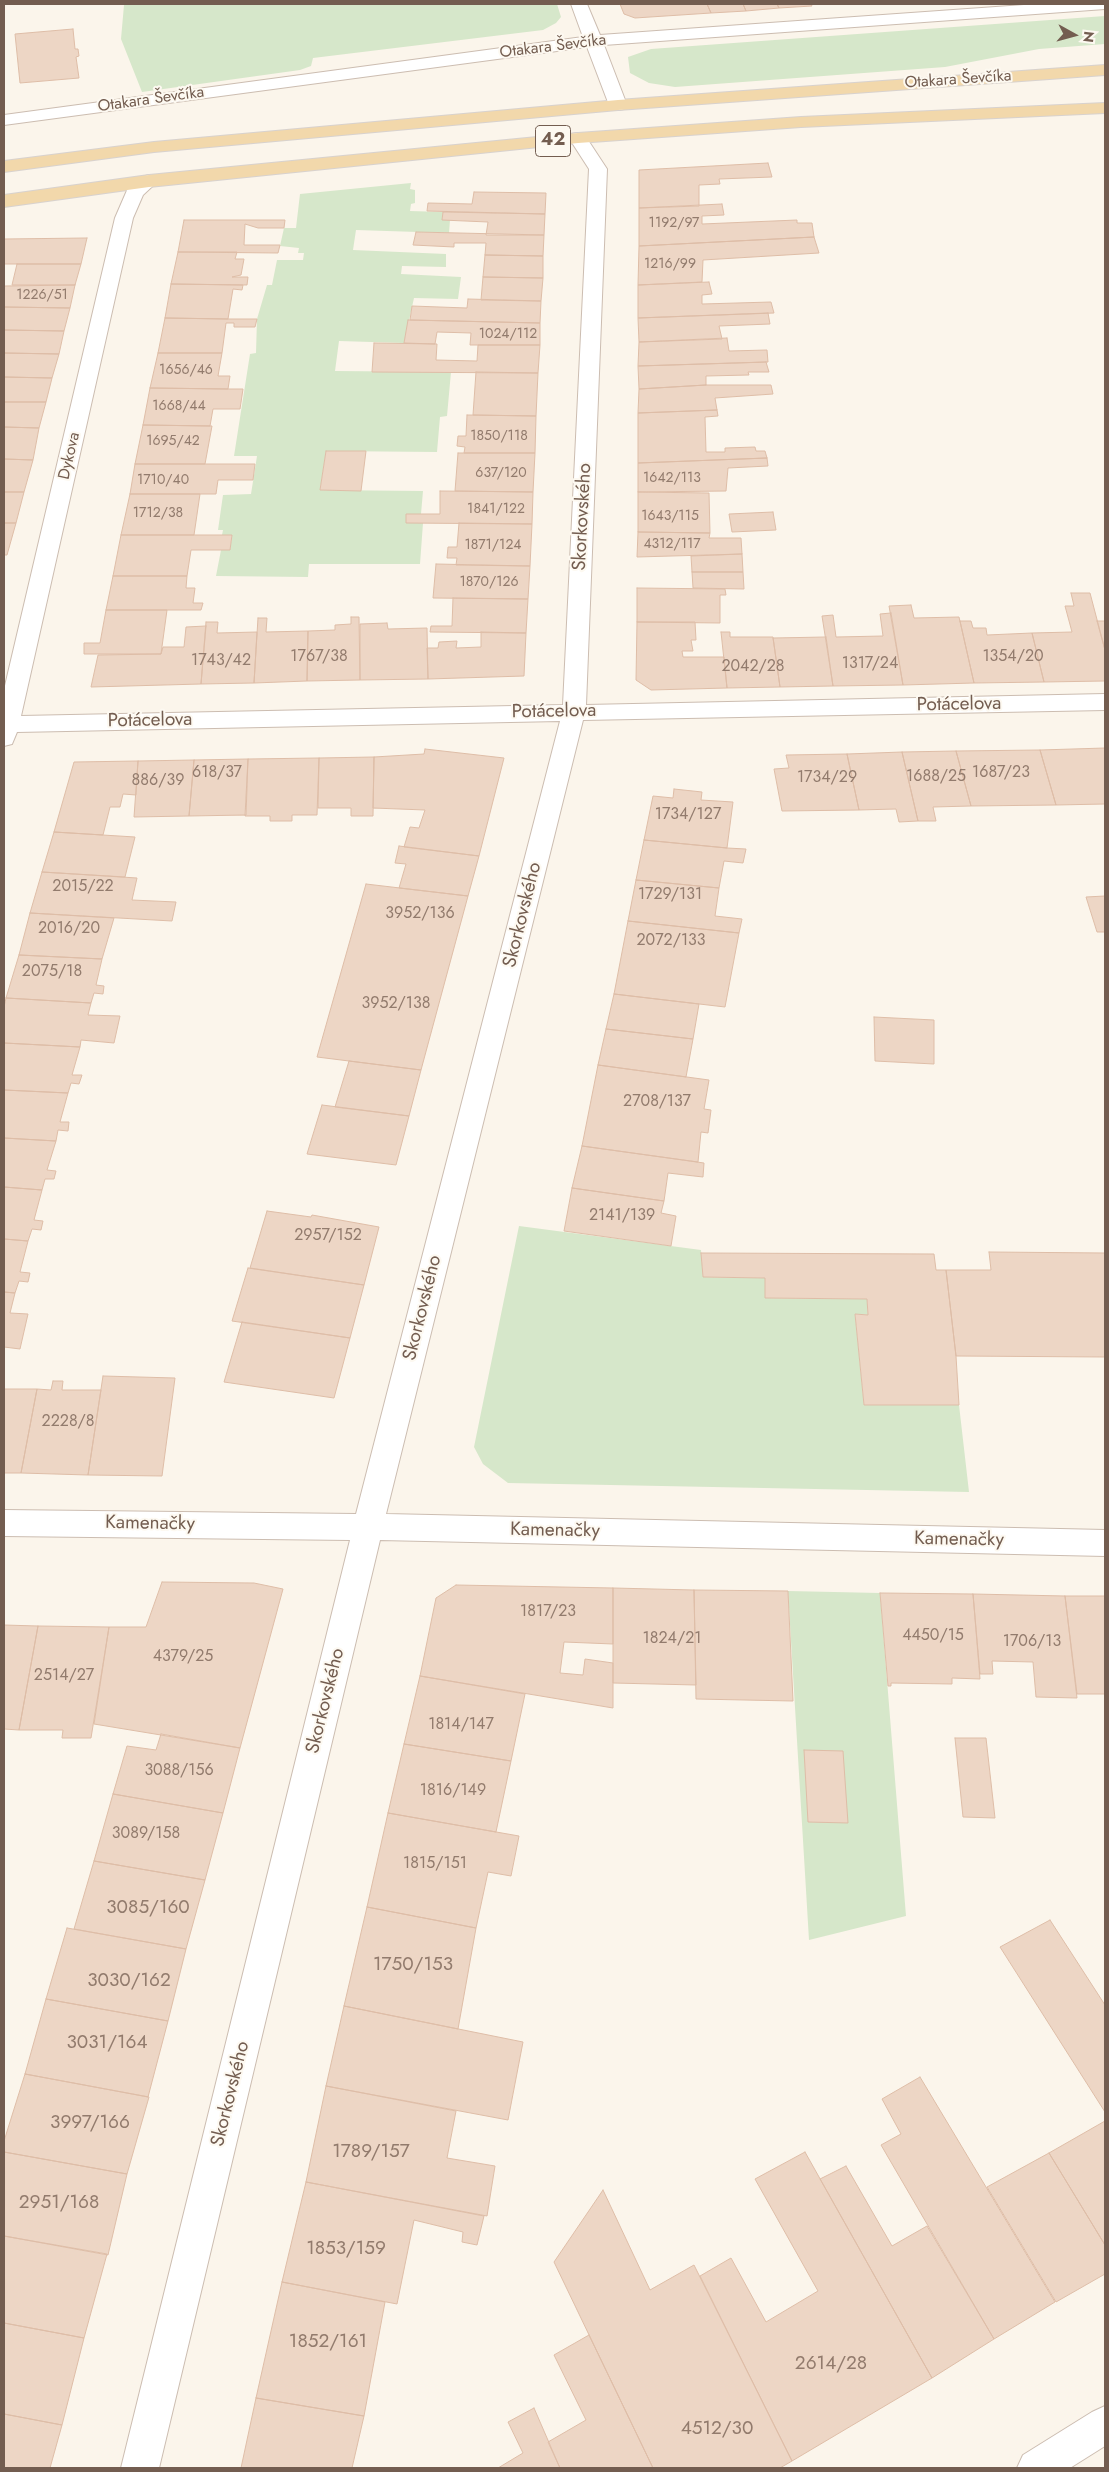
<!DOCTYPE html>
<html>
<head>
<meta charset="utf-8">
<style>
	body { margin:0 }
	#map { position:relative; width:1109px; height:2472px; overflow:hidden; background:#fbf5eb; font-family:Jost,sans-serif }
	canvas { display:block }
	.frame { position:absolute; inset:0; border:5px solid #735d50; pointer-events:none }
	.north { position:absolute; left:1049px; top:10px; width:50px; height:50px; -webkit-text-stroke:4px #fdf9f1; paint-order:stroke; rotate:97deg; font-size:14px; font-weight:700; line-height:20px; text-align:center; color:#735d50 }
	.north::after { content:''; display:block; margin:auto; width:18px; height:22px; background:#735d50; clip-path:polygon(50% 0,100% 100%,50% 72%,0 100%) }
</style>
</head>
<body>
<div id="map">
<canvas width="1109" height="2472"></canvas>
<div class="frame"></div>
<div class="north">N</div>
</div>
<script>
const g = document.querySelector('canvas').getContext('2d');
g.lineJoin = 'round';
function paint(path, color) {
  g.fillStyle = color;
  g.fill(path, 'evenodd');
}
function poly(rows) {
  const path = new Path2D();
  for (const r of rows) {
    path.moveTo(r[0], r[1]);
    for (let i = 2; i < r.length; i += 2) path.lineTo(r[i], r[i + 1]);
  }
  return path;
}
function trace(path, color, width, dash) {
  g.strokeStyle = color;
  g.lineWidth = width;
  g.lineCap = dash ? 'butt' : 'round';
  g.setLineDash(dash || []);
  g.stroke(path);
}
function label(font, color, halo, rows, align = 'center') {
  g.font = font + ' Jost,sans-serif';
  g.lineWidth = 4;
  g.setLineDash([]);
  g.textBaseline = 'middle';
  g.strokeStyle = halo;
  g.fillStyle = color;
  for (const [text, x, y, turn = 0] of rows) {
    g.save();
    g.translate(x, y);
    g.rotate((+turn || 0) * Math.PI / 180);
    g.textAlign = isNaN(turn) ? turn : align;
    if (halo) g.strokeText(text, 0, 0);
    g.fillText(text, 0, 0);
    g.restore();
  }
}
const green = poly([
	[133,4,557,4,561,17,556,23,543,30,313,58,311,66,300,70,142,92,121,39,124,5],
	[1105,16,1105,44,1039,49,945,67,675,87,649,83,630,73,628,57,651,49],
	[411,183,410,189,415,190,415,203,411,204,410,211,443,212,442,220,450,220,449,233,356,230,353,250,446,254,446,267,402,266,401,274,461,277,458,299,414,298,404,343,339,341,335,371,451,372,447,416,440,417,437,452,326,451,320,490,423,491,421,514,406,514,406,522,423,523,420,564,309,564,308,577,216,576,221,550,230,549,232,536,222,535,223,530,218,530,223,495,251,494,257,456,234,456,250,354,256,353,257,319,267,285,272,285,277,260,303,260,304,253,298,253,299,248,280,246,284,228,296,228,300,194],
	[519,1226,701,1250,703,1277,765,1278,766,1298,867,1299,868,1315,855,1314,864,1405,959,1405,969,1492,508,1483,483,1464,474,1447],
	[788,1591,880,1593,906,1916,809,1940]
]);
const building = poly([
	[620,4,707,4,711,13,635,18,624,14,620,4],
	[707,4,743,4,746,11,711,13,707,4],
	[743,4,777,4,779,8,746,11,743,4],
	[777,4,811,4,812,6,779,8,777,4],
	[73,29,75,49,78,49,79,56,76,57,79,78,20,83,15,34,73,29],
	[768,163,772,177,719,179,720,184,699,185,699,206,639,208,639,170,768,163],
	[474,192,546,193,545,214,427,211,428,203,472,204,474,192],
	[722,204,724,215,702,216,702,224,797,220,797,223,812,223,814,237,639,246,639,208,722,204],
	[443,212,545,214,544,235,486,235,488,222,442,220,443,212],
	[184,220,285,220,284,228,258,228,245,224,244,245,280,245,278,253,178,252,184,220],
	[416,232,544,235,543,256,485,255,486,243,454,243,454,247,413,245,416,232],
	[814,237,819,253,703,260,702,282,638,285,639,246,814,237],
	[87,238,81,264,4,264,4,239,87,238],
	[178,252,237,252,235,259,244,259,241,275,232,277,248,277,247,285,171,284,178,252],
	[485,255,543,256,543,278,483,277,485,255],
	[17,264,81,264,75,285,12,285,17,264],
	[483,277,543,278,541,301,481,300,483,277],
	[709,282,712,294,702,295,702,304,771,302,774,313,638,318,638,285,709,282],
	[171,284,243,285,242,290,233,289,228,319,165,318,171,284],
	[75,285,70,308,4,307,4,286,75,285],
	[468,299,541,301,540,323,410,320,412,306,467,308,468,299],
	[4,307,70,308,64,331,4,330,4,307],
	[768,313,770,324,719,326,722,339,639,342,638,318,768,313],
	[165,318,228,319,257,319,255,327,234,327,234,323,226,323,222,353,158,353,165,318],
	[408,320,540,323,540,345,470,345,471,333,437,332,435,344,404,343,408,320],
	[4,330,64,331,59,354,4,353,4,330],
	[727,338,729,351,767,350,768,362,638,366,639,342,727,338],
	[374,343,437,344,436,360,477,361,478,345,540,345,538,373,372,372,374,343],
	[4,353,59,354,52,378,4,377,4,353],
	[158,353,222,353,218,376,230,376,228,389,150,388,158,353],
	[766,362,769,372,748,372,749,375,706,376,706,385,639,389,638,366,766,362],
	[476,372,538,373,536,416,473,415,476,372],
	[4,377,52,378,46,402,4,402,4,377],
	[706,385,771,385,773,394,715,398,717,410,638,413,639,389,706,385],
	[150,388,228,389,243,389,240,409,213,409,210,426,143,425,150,388],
	[4,402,46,402,39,428,4,427,4,402],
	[717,410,718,416,705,417,706,452,725,452,725,448,755,447,756,451,765,451,767,458,638,463,638,413,717,410],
	[467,415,536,416,535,453,464,453,465,447,457,446,458,436,466,436,467,415],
	[143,425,212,426,205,464,135,464,143,425],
	[4,427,39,428,33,460,4,459,4,427],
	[326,451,366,451,361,491,320,490,326,451],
	[458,453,535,453,533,492,455,491,458,453],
	[767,458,768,466,728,468,726,491,638,492,638,463,767,458],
	[4,459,33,460,24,492,4,492,4,459],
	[135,464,255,464,253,480,218,480,216,494,130,494,135,464],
	[440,491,533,492,532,524,406,523,406,514,440,514,440,491],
	[4,492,24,492,16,523,4,523,4,492],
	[638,492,709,493,710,533,638,532,638,492],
	[130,494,200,494,194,535,121,535,130,494],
	[773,512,776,530,732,532,729,514,773,512],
	[4,523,16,523,7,555,4,555,4,523],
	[459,523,532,524,530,566,456,565,457,558,447,558,448,547,457,547,459,523],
	[638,532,710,533,709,538,741,538,742,554,637,557,638,532],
	[121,535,232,535,230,550,191,550,187,576,113,576,121,535],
	[742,554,743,572,692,572,691,556,742,554],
	[436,564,530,566,528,599,433,598,436,564],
	[692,572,743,572,744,589,693,588,692,572],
	[113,576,187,576,186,588,195,588,193,603,203,603,201,610,106,610,113,576],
	[637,588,725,589,726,595,720,595,720,623,637,622,637,588],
	[1071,593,1090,593,1105,650,1105,681,1044,682,1032,633,1072,632,1065,606,1074,606,1071,593],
	[453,598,528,599,526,633,430,632,431,626,452,626,453,598],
	[911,605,914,618,959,617,974,683,903,685,889,606,911,605],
	[106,610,167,610,161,654,84,654,84,643,100,643,106,610],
	[891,613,903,685,833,686,822,616,833,615,836,637,883,636,880,614,891,613],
	[351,617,359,617,360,680,307,681,308,631,335,630,335,625,351,624,351,617],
	[258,618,267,618,266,632,308,631,307,681,254,683,258,618],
	[960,621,971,621,973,628,986,628,987,635,1032,633,1044,682,974,683,960,621],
	[1097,621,1105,621,1105,650,1097,621],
	[206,622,218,622,217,633,257,632,254,683,201,684,206,622],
	[637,622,695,622,696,640,691,640,693,651,682,651,683,657,724,657,727,688,651,690,636,680,637,622],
	[387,623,388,629,427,628,428,679,360,680,360,624,387,623],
	[206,626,201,684,91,687,98,655,161,654,163,647,184,647,186,627,206,626],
	[481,632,526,633,524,676,428,679,427,648,438,648,439,642,457,641,456,648,481,647,481,632],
	[721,632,730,632,730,637,773,637,780,687,727,688,721,632],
	[826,637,833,686,780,687,773,638,826,637],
	[1105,748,1105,804,1056,805,1040,750,1105,748],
	[425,749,504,758,479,856,404,847,410,827,419,828,425,810,373,808,374,757,424,754,425,749],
	[1040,750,1056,805,971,806,956,751,1040,750],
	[956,751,971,806,933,807,936,821,918,821,902,752,956,751],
	[902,752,918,821,899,822,896,809,859,810,847,754,902,752],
	[847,754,859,810,782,811,774,769,789,768,786,755,847,754],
	[374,757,373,816,351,816,351,808,318,808,319,758,374,757],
	[319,758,317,815,292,815,292,821,270,821,270,816,245,816,248,759,319,758],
	[248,759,246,815,189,816,194,760,248,759],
	[194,760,189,816,134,817,138,761,194,760],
	[138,761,136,795,123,794,120,807,110,807,103,835,54,832,74,762,138,761],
	[674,789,702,792,701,800,733,802,727,848,644,840,653,796,673,798,674,789],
	[54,832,135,837,125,877,42,872,54,832],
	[644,840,727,848,746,849,743,863,724,861,719,888,636,880,644,840],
	[399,846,479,856,468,896,399,888,406,864,395,863,399,846],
	[42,872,137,878,132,900,176,902,172,921,30,913,42,872],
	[636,880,719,888,715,916,742,919,739,933,628,921,636,880],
	[366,884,468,896,421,1070,317,1057,366,884],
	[1105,896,1105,932,1097,932,1086,897,1105,896],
	[30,913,114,918,102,959,19,955,30,913],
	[628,921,739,933,725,1007,614,994,628,921],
	[19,955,102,959,96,985,104,986,103,994,94,993,91,1003,6,998,19,955],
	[614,994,699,1004,693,1039,606,1029,614,994],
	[6,998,91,1003,88,1015,120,1016,114,1043,81,1040,80,1047,4,1043,4,1007,6,998],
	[874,1017,934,1020,934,1064,875,1061,874,1017],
	[606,1029,693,1039,686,1077,598,1065,606,1029],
	[4,1043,80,1047,72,1075,82,1075,79,1084,71,1083,68,1093,4,1090,4,1043],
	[349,1061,421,1070,409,1116,335,1107,349,1061],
	[598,1065,709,1080,704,1109,711,1110,708,1133,701,1132,698,1162,582,1146,598,1065],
	[4,1090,68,1093,60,1122,69,1122,68,1131,58,1130,56,1141,4,1138,4,1090],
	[322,1105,409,1116,396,1165,307,1154,322,1105],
	[4,1138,56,1141,47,1170,56,1171,54,1179,45,1179,42,1190,4,1187,4,1138],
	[582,1146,704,1163,703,1177,668,1173,664,1201,572,1188,582,1146],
	[4,1187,42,1190,34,1220,43,1221,41,1230,32,1229,28,1241,4,1239,4,1187],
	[572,1188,664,1201,661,1213,676,1216,671,1246,564,1231,572,1188],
	[267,1211,311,1217,312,1215,379,1227,364,1285,250,1268,267,1211],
	[4,1239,28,1241,20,1272,30,1273,28,1282,19,1281,15,1293,4,1292,4,1239],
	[989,1252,1105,1253,1105,1357,956,1356,946,1270,991,1270,989,1252],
	[701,1253,934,1254,936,1270,946,1270,956,1356,959,1405,864,1405,855,1314,868,1315,867,1299,765,1298,765,1278,703,1277,701,1253],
	[248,1268,364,1285,350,1338,232,1321,248,1268],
	[4,1292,15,1293,10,1313,28,1314,20,1349,4,1347,4,1292],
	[242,1322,350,1338,334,1398,224,1382,242,1322],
	[103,1376,175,1378,162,1476,88,1475,103,1376],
	[53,1381,63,1381,62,1390,101,1390,88,1475,21,1473,37,1389,51,1390,53,1381],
	[4,1389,37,1389,21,1473,4,1473,4,1389],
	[162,1582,254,1583,283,1589,240,1748,94,1724,109,1627,146,1627,162,1582],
	[456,1585,613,1588,613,1644,564,1642,560,1673,583,1675,585,1659,613,1663,613,1708,420,1676,436,1598,456,1585],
	[613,1588,694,1590,696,1685,613,1683,613,1588],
	[694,1590,788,1591,793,1701,696,1699,694,1590],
	[880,1593,973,1594,980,1679,952,1678,952,1684,891,1683,891,1686,888,1686,880,1593],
	[973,1594,1065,1596,1077,1698,1036,1697,1033,1662,992,1661,993,1674,980,1674,973,1594],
	[1065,1596,1105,1596,1105,1694,1077,1694,1065,1596],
	[4,1625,38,1626,19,1730,4,1729,4,1625],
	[38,1626,109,1627,91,1738,62,1738,63,1730,19,1730,38,1626],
	[420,1676,525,1694,511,1761,404,1744,420,1676],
	[161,1734,240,1748,223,1813,113,1794,127,1746,156,1750,161,1734],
	[955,1738,986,1738,995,1818,963,1817,955,1738],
	[404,1744,511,1761,496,1832,388,1813,404,1744],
	[804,1750,843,1751,848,1823,808,1822,804,1750],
	[113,1794,223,1813,205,1880,94,1861,113,1794],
	[388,1813,519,1836,511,1876,488,1872,476,1928,367,1907,388,1813],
	[94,1861,205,1880,186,1949,74,1929,94,1861],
	[367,1907,476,1928,458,2029,344,2006,367,1907],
	[1050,1920,1105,2005,1105,2112,1000,1947,1050,1920],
	[67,1928,186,1949,168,2021,46,1999,67,1928],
	[46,1999,168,2021,148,2097,25,2074,46,1999],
	[344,2006,523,2042,508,2120,326,2086,344,2006],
	[25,2074,149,2097,127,2174,4,2152,4,2141,25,2074],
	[920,2077,1055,2302,994,2339,881,2145,901,2134,882,2099,920,2077],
	[326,2086,456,2111,447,2158,495,2166,487,2216,306,2182,326,2086],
	[1105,2121,1105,2245,1049,2153,1105,2121],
	[4,2152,127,2174,108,2255,4,2236,4,2152],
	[805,2152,932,2378,792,2461,700,2276,731,2258,766,2322,818,2291,755,2179,805,2152],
	[1049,2153,1105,2245,1105,2274,1056,2302,987,2187,1049,2153],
	[846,2166,892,2246,927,2226,994,2339,932,2378,820,2179,846,2166],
	[306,2182,484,2216,477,2245,462,2242,463,2232,414,2220,397,2304,282,2282,306,2182],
	[603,2190,650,2290,694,2265,792,2461,780,2468,653,2468,554,2262,603,2190],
	[4,2236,107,2254,84,2338,4,2323,4,2236],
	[282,2282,385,2302,364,2416,256,2398,282,2282],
	[4,2323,84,2338,62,2425,4,2414,4,2323],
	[589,2335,653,2468,560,2468,548,2442,586,2420,554,2355,589,2335],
	[256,2398,364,2416,352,2468,241,2468,256,2398],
	[534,2408,560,2468,498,2468,523,2453,508,2422,534,2408],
	[4,2414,62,2425,50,2468,4,2468,4,2414]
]);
const minor = poly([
	[571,4,587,4,600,35,1038,4,1105,4,1105,9,604,45,627,105,624,109,618,110,612,109,609,105,587,47,4,125,4,115,583,37,571,4],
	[578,133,584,134,607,169,586,705,1105,694,1105,710,583,720,386,1514,1105,1530,1105,1556,380,1540,159,2468,121,2468,350,1540,4,1536,4,1510,356,1514,560,721,17,732,12,744,4,746,4,690,115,218,128,188,142,177,149,175,156,177,158,181,143,195,133,218,21,716,563,705,589,169,569,138,572,134,578,133],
	[1105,2406,1105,2446,1070,2468,1017,2468,1023,2455,1092,2412,1105,2406]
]);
const primary = poly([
	[1105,65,1105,75,618,110,154,152,4,172,4,161,154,142,618,100,1105,65],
	[1105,103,1105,113,801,127,578,143,149,187,4,207,4,195,149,175,578,133,801,117,1105,103]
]);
const farNumbernames = [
	["1192/97",674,224],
	["1216/99",670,265],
	["1226/51",42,296],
	["1024/112",508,335],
	["1656/46",186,371],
	["1668/44",179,407],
	["1850/118",499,437],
	["1695/42",173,442],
	["637/120",501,474],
	["1642/113",672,479],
	["1710/40",163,481],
	["1841/122",496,510],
	["1712/38",158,514],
	["1643/115",670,517],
	["4312/117",672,545],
	["1871/124",493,546],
	["1870/126",489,583]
];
const farStreetnames = [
	["Otakara Ševčíka",553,47,-7],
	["Otakara Ševčíka",958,80,-4],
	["Otakara Ševčíka",151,100,-8],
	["Dykova",70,456,-77]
];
const numberNames = [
	["1767/38",319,657],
	["1354/20",1013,657],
	["1743/42",221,661],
	["1317/24",870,664],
	["2042/28",753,667],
	["618/37",217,773],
	["1687/23",1001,773],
	["1688/25",936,777],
	["1734/29",827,778],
	["886/39",158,781],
	["1734/127",688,815],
	["2015/22",83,887],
	["1729/131",670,895],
	["3952/136",420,914],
	["2016/20",69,929],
	["2072/133",671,941],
	["2075/18",52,972],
	["3952/138",396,1004],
	["2708/137",657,1102],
	["2141/139",622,1216],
	["2957/152",328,1236],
	["2228/8",68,1422],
	["1817/23",548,1612],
	["4450/15",933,1636],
	["1824/21",672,1639],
	["1706/13",1032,1642],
	["4379/25",183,1657],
	["2514/27",64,1676],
	["1814/147",461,1725],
	["3088/156",179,1771],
	["1816/149",453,1791],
	["3089/158",146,1834],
	["1815/151",435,1864]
];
const shields = [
	[553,141,35]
];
const shieldNames = [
	["42",553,141]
];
const streetNames = [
	["Skorkovského",583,517,-87],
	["Potácelova",959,705,-1],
	["Potácelova",554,712,-1],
	["Potácelova",150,721,-1],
	["Skorkovského",523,915,-76],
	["Skorkovského",423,1308,-76],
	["Kamenačky",150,1524,1],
	["Kamenačky",555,1531,1],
	["Kamenačky",959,1540,1],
	["Skorkovského",326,1701,-76],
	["Skorkovského",231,2094,-76]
];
const nearNumbernames = [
	["3085/160",148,1908],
	["1750/153",413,1965],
	["3030/162",129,1981],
	["3031/164",107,2043],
	["3997/166",90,2123],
	["1789/157",371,2152],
	["2951/168",59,2203],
	["1853/159",346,2249],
	["1852/161",328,2342],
	["2614/28",831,2364],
	["4512/30",717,2429]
];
paint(green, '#d6e7ca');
paint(building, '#edd6c5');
trace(building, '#debda7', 1);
trace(minor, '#ccbdb1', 2);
trace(primary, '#d8d2ce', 2);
paint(minor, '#fff');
paint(primary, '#f2d8ab');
label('14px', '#927b6d', null, farNumbernames);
label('16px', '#735d50', '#fdf9f1', farStreetnames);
label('16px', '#927b6d', null, numberNames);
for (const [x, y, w] of shields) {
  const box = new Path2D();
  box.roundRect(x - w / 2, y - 15.5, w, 31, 4);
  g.fillStyle = '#fdf9f1';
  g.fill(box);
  trace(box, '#735d50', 1);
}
label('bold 18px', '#735d50', null, shieldNames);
label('19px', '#735d50', '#fdf9f1', streetNames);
label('19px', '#927b6d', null, nearNumbernames);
</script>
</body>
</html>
